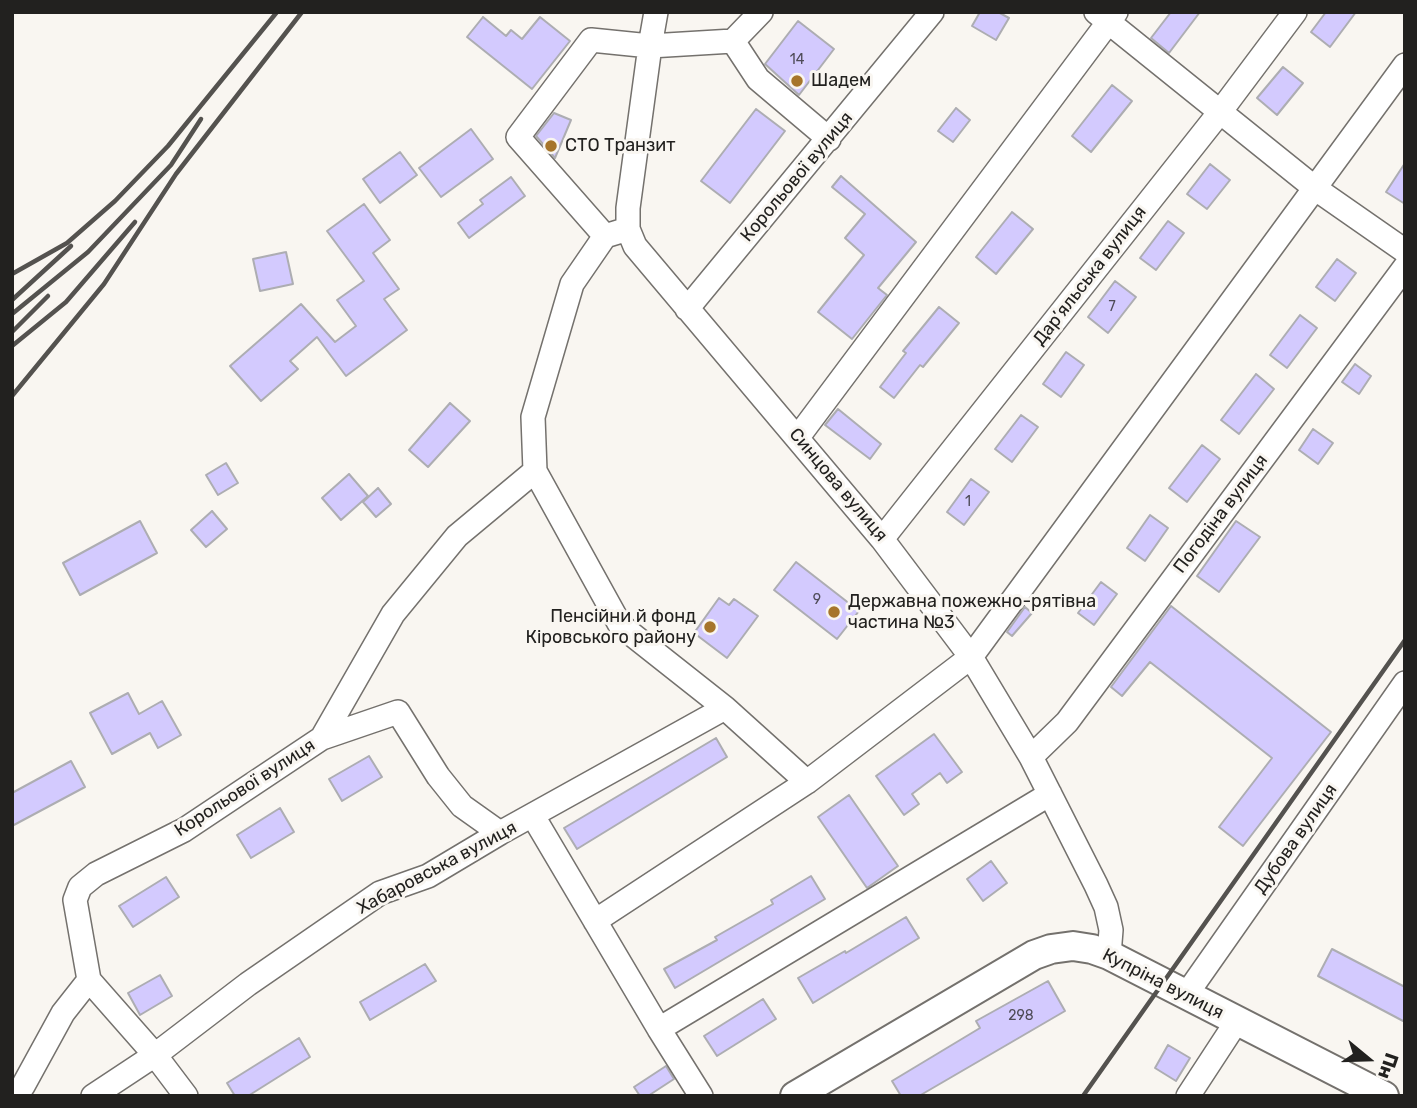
<!DOCTYPE html>
<html>
<head>
<meta charset="utf-8">
<style>
	body { margin:0 }
	#map { position:relative; width:1417px; height:1108px; overflow:hidden; background:#f9f6f1; font-family:Rubik,sans-serif }
	canvas { display:block }
	.frame { position:absolute; inset:0; border:14px solid #22211f; pointer-events:none }
	.north { position:absolute; left:1333px; top:1024px; width:70px; height:70px; -webkit-text-stroke:5px #f9f6f1; paint-order:stroke; rotate:109deg; font-size:19px; font-weight:700; line-height:28px; text-align:center; color:#22211f }
	.north::after { content:''; display:block; margin:auto; width:24px; height:32px; background:#22211f; clip-path:polygon(50% 0,100% 100%,50% 72%,0 100%) }
</style>
</head>
<body>
<div id="map">
<canvas width="1417" height="1108"></canvas>
<div class="frame"></div>
<div class="north">Пн</div>
</div>
<script>
const g = document.querySelector('canvas').getContext('2d');
g.lineJoin = 'round';
function paint(path, color) {
  g.fillStyle = color;
  g.fill(path, 'evenodd');
}
function poly(rows) {
  const path = new Path2D();
  for (const r of rows) {
    path.moveTo(r[0], r[1]);
    for (let i = 2; i < r.length; i += 2) path.lineTo(r[i], r[i + 1]);
  }
  return path;
}
function trace(path, color, width, dash) {
  g.strokeStyle = color;
  g.lineWidth = width;
  g.lineCap = dash ? 'butt' : 'round';
  g.setLineDash(dash || []);
  g.stroke(path);
}
function label(font, color, halo, rows, align = 'center') {
  g.font = font + ' Rubik,sans-serif';
  g.lineWidth = 6;
  g.setLineDash([]);
  g.textBaseline = 'middle';
  g.strokeStyle = halo;
  g.fillStyle = color;
  for (const [text, x, y, turn = 0] of rows) {
    g.save();
    g.translate(x, y);
    g.rotate((+turn || 0) * Math.PI / 180);
    g.textAlign = isNaN(turn) ? turn : align;
    if (halo) g.strokeText(text, 0, 0);
    g.fillText(text, 0, 0);
    g.restore();
  }
}
const building = poly([
	[980,12,998,12,1009,18,996,40,972,26,980,12],
	[1171,12,1200,12,1169,53,1151,38,1171,12],
	[1326,12,1356,12,1330,47,1311,32,1326,12],
	[483,17,506,36,511,30,522,39,540,17,570,41,532,89,467,37,483,17],
	[798,21,834,49,799,95,765,64,798,21],
	[1283,67,1303,83,1277,115,1257,98,1283,67],
	[1112,85,1132,101,1091,152,1072,136,1112,85],
	[956,108,970,120,953,142,938,131,956,108],
	[756,109,785,131,730,203,701,181,756,109],
	[554,113,571,120,555,158,536,136,554,113],
	[471,129,493,159,441,197,419,168,471,129],
	[400,152,417,175,380,203,363,179,400,152],
	[1405,163,1405,204,1386,192,1405,163],
	[1210,164,1230,180,1207,209,1187,194,1210,164],
	[841,176,916,242,878,288,887,295,852,339,818,312,864,255,845,238,865,214,832,187,841,176],
	[511,177,525,196,469,238,458,223,483,204,480,200,511,177],
	[364,204,390,240,373,253,399,289,384,299,407,330,346,376,317,337,290,361,298,369,261,401,230,366,301,304,335,342,356,326,337,300,364,281,327,231,364,204],
	[1012,212,1033,229,996,274,976,257,1012,212],
	[1168,221,1184,233,1156,270,1140,258,1168,221],
	[286,252,293,284,260,291,253,259,286,252],
	[1337,259,1356,273,1335,301,1316,287,1337,259],
	[1115,281,1136,297,1108,333,1088,317,1115,281],
	[939,307,959,323,923,367,920,365,894,398,880,387,906,353,903,351,939,307],
	[1300,315,1317,328,1287,368,1270,355,1300,315],
	[1066,352,1084,365,1061,397,1043,384,1066,352],
	[1355,364,1371,376,1359,394,1342,382,1355,364],
	[1256,374,1274,389,1239,434,1221,420,1256,374],
	[450,403,470,421,428,467,409,450,450,403],
	[838,409,881,444,870,459,825,425,838,409],
	[1021,415,1038,427,1012,462,995,449,1021,415],
	[1313,429,1333,443,1318,464,1299,450,1313,429],
	[1202,445,1220,459,1187,502,1169,488,1202,445],
	[226,463,238,483,218,495,206,475,226,463],
	[349,474,368,496,341,520,322,498,349,474],
	[971,479,989,492,964,525,947,512,971,479],
	[378,488,391,504,376,517,363,502,378,488],
	[212,511,227,529,206,547,191,530,212,511],
	[1150,515,1168,528,1145,561,1127,548,1150,515],
	[140,521,157,553,80,595,63,563,140,521],
	[1236,521,1260,537,1219,592,1197,576,1236,521],
	[796,562,859,611,837,639,774,590,796,562],
	[1101,582,1117,594,1094,625,1078,613,1101,582],
	[719,598,729,605,734,599,758,616,727,658,694,633,719,598],
	[1171,606,1331,732,1243,846,1219,827,1272,758,1150,662,1122,696,1111,687,1171,606],
	[1025,607,1032,613,1012,636,1007,632,1025,607],
	[128,693,139,714,162,701,181,735,158,748,150,733,112,754,90,713,128,693],
	[934,734,962,772,947,783,940,773,912,794,919,804,904,815,876,776,934,734],
	[716,738,727,757,577,849,564,828,716,738],
	[369,756,382,777,342,801,329,779,369,756],
	[71,761,85,787,12,826,12,793,71,761],
	[849,795,898,866,867,888,818,817,849,795],
	[280,808,294,832,251,858,237,835,280,808],
	[991,861,1007,883,983,901,967,879,991,861],
	[811,876,825,899,675,988,664,969,717,940,715,937,773,904,771,900,811,876],
	[166,877,179,897,133,927,119,906,166,877],
	[906,917,919,938,813,1003,798,978,845,951,846,953,906,917],
	[1332,949,1405,987,1405,1022,1318,976,1332,949],
	[425,964,436,981,370,1020,360,1002,425,964],
	[160,975,172,996,140,1015,128,993,160,975],
	[1048,981,1065,1011,919,1096,901,1096,892,1081,980,1028,976,1021,1048,981],
	[763,999,776,1019,717,1056,704,1036,763,999],
	[299,1038,310,1057,248,1096,235,1096,227,1083,299,1038],
	[1168,1045,1190,1058,1176,1081,1155,1068,1168,1045],
	[666,1066,674,1079,648,1096,640,1096,634,1087,666,1066]
]);
const minor = poly([
	[656,12,650,46,628,208,628,229,635,246,882,539,971,657,1031,757,1096,885,1106,907,1111,930,1109,955],
	[1096,12,1316,189,1405,251],
	[733,41,758,79,829,139],
	[605,236,518,137,591,40,650,46,733,41,761,12],
	[687,309,932,12],
	[798,437,1116,12],
	[535,471,620,625,725,708,807,782],
	[882,539,1220,112,1295,12],
	[322,738,398,712,438,776,462,806,500,833],
	[1031,757,1067,722,1405,267],
	[533,816,659,1029,701,1096],
	[595,921,807,782,971,657,1405,65],
	[1186,995,1405,683],
	[659,1029,1050,794],
	[15,1096,23,1086,63,1013,89,980],
	[93,1096,155,1055,248,984,380,893,428,876,500,833,725,708],
	[186,1096,155,1055,89,980,75,900,80,887,96,874,184,830,322,738,393,614,457,536,535,471,533,417,572,284,605,236,628,229],
	[1188,1096,1237,1021]
]);
const major = poly([
	[795,1096,1034,955,1051,949,1073,946,1092,949,1109,955,1384,1096]
]);
const rail = poly([
	[12,274,67,243,115,201,168,146,277,12],
	[12,300,71,246],
	[12,314,88,252,171,165,201,119],
	[12,332,48,296],
	[12,346,66,302,135,222],
	[12,396,104,284,176,174,302,12],
	[1083,1096,1405,640]
]);
const markers = [
	[797,81,7,"#a6752b"],
	[551,146,7,"#a6752b"],
	[834,612,7,"#a6752b"],
	[710,627,7,"#a6752b"]
];
const numberNames = [
	["14",797,60],
	["7",1112,307],
	["1",968,502],
	["9",817,600],
	["298",1021,1016]
];
const poiNames = [
	["Шадем",811,81],
	["СТО Транзит",565,146],
	["Державна пожежно-рятівна",848,602],
	["частина №3",848,623],
	["Пенсійни й фонд",696,617,"right"],
	["Кіровського району",696,638,"right"]
];
const streetNames = [
	["Корольової вулиця",797,177,-50],
	["Дар’яльська вулиця",1090,276,-52],
	["Синцова вулиця",838,485,50],
	["Погодіна вулиця",1221,514,-53],
	["Корольової вулиця",245,788,-33],
	["Дубова вулиця",1296,839,-55],
	["Хабаровська вулиця",437,868,-28],
	["Купріна вулиця",1163,984,27]
];
paint(building, '#d3cafe');
trace(building, '#adadb2', 2);
trace(minor, '#74716d', 26);
trace(major, '#74716d', 32);
trace(minor, '#fff', 23);
trace(major, '#fff', 28);
trace(rail, '#54524f', 4.5);
for (const [x, y, r, color] of markers) {
  const dot = new Path2D();
  dot.arc(x, y, r, 0, 2 * Math.PI);
  g.fillStyle = color;
  g.fill(dot);
  trace(dot, '#f9f6f1', 2.5);
}
label('14px', '#4e4b57', null, numberNames);
label('18px', '#22211f', '#f9f6f1', poiNames, 'left');
label('18px', '#22211f', '#f9f6f1', streetNames);
</script>
</body>
</html>
